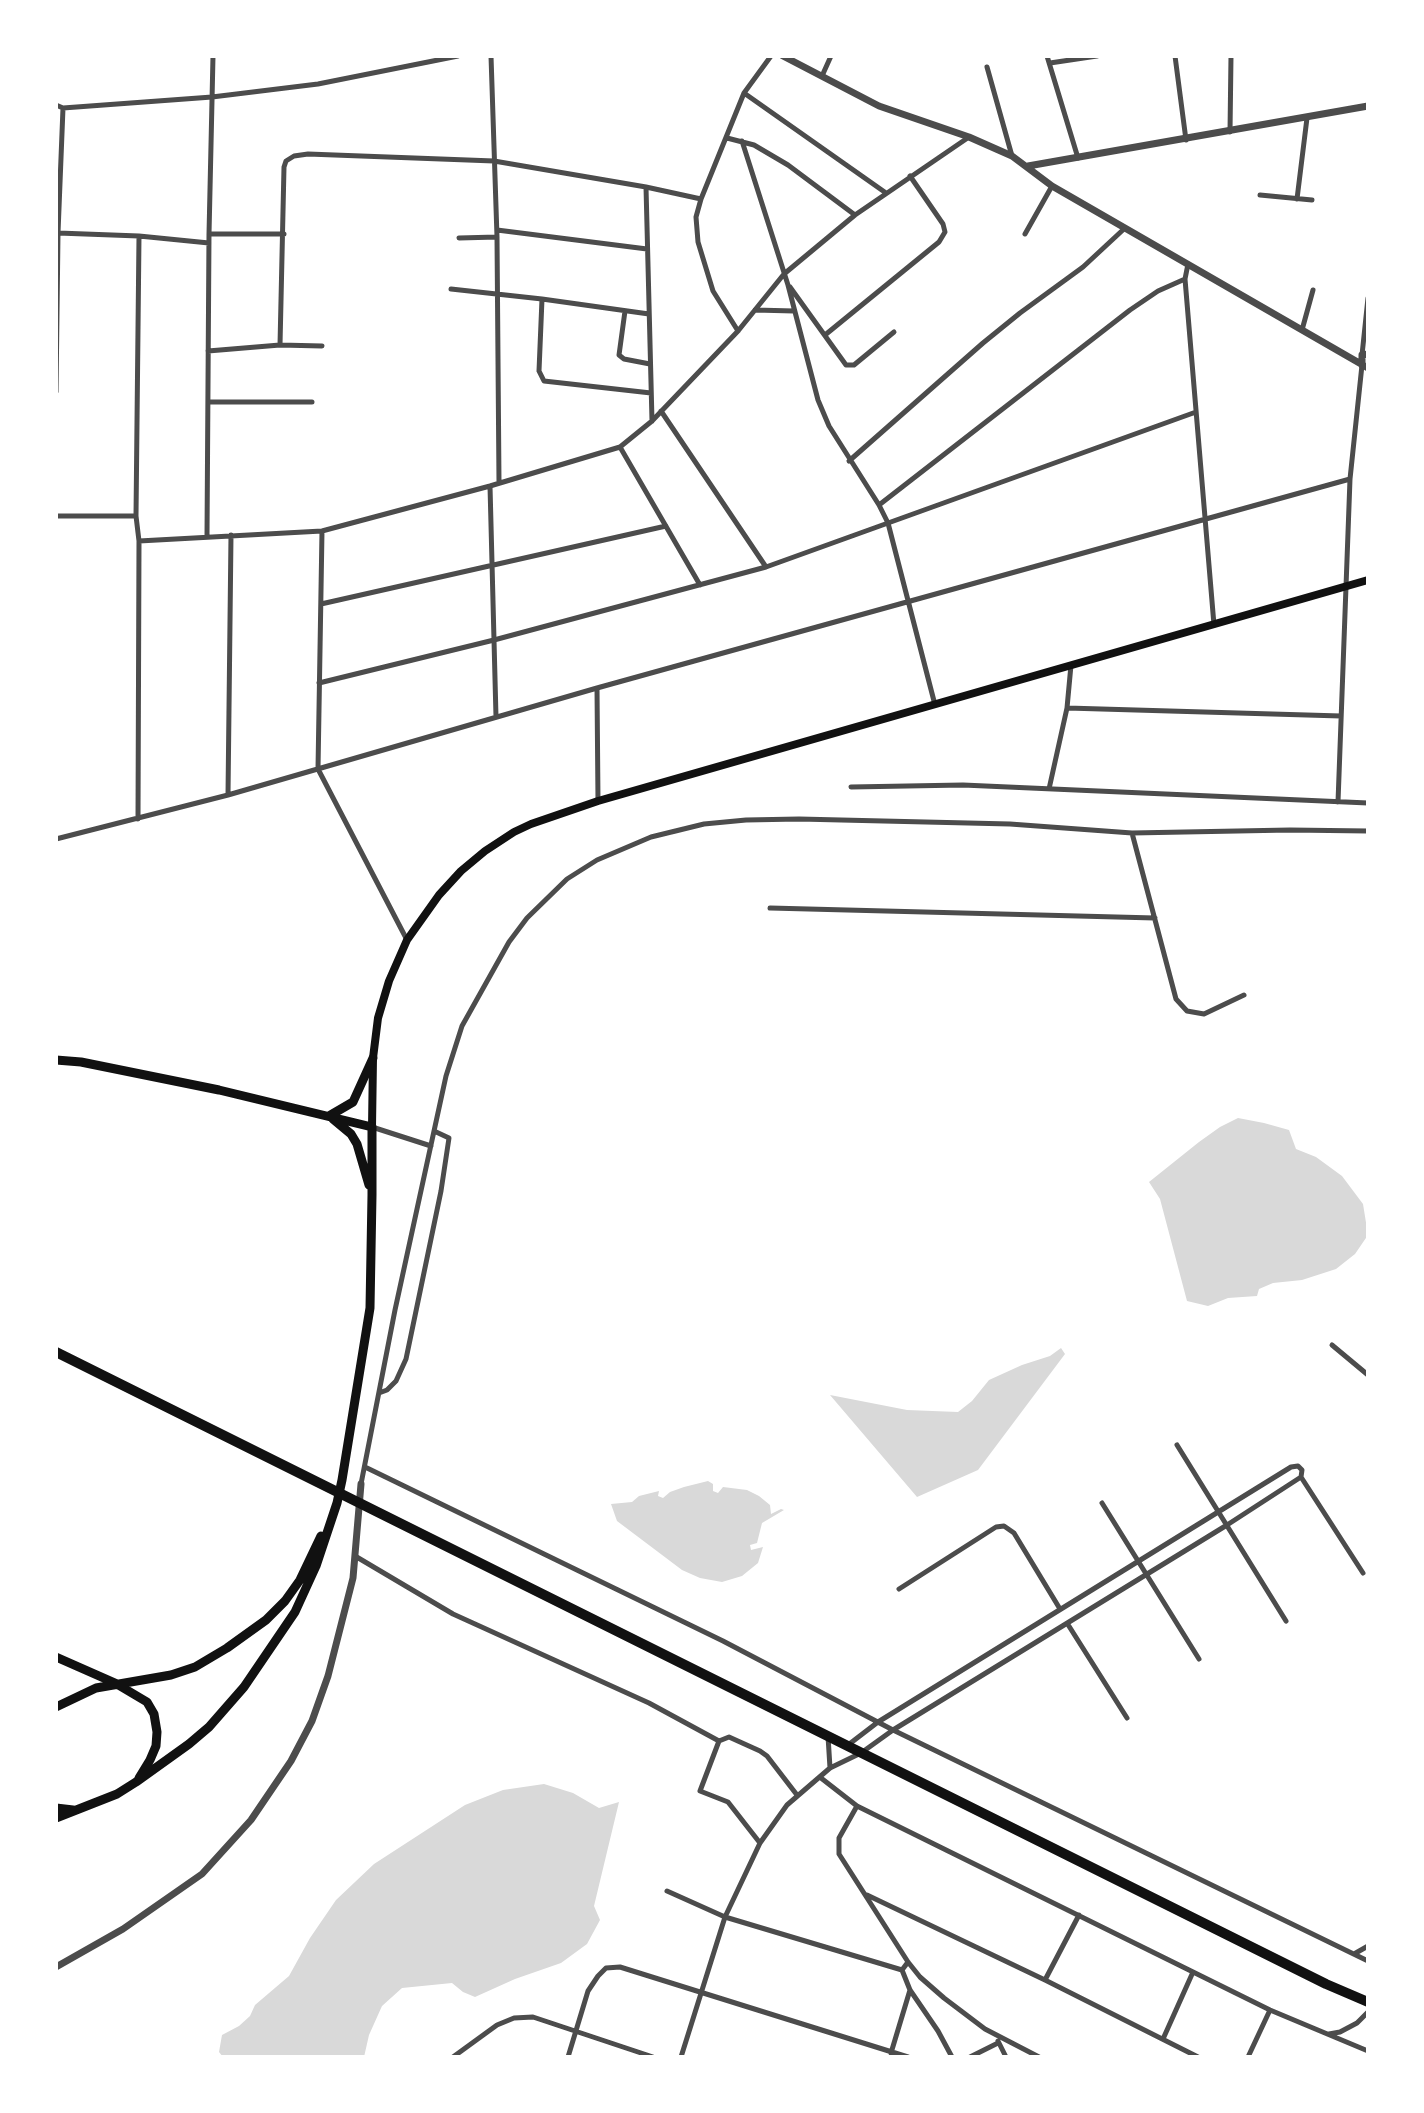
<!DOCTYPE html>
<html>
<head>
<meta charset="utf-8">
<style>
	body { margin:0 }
	#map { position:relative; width:1424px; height:2113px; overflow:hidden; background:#fff; font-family:"Nunito Sans",sans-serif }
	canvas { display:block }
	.frame { position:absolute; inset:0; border:58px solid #fff; pointer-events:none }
</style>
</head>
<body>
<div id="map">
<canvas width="1424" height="2113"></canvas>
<div class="frame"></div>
</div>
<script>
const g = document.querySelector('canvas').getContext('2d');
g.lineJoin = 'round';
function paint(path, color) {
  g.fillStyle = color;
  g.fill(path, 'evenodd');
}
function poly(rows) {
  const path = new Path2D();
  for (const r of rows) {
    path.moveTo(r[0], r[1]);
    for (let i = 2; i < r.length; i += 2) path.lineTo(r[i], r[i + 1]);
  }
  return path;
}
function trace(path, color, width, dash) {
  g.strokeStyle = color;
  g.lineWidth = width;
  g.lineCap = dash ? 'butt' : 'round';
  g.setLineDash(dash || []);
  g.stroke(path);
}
const water = poly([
	[1238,1118,1264,1123,1289,1130,1296,1149,1316,1157,1342,1176,1363,1204,1368,1235,1355,1254,1336,1269,1302,1280,1273,1283,1259,1289,1257,1296,1228,1298,1208,1306,1187,1301,1160,1199,1149,1182,1199,1142,1220,1127],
	[1061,1348,1065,1354,978,1470,917,1497,830,1395,907,1410,958,1412,972,1401,989,1380,1022,1365,1050,1356],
	[708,1481,713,1484,713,1491,718,1493,723,1487,747,1490,759,1496,770,1505,771,1514,781,1509,784,1510,762,1523,757,1543,750,1545,751,1550,763,1547,758,1563,742,1576,722,1582,700,1578,682,1570,617,1521,611,1504,632,1502,639,1496,659,1491,658,1496,663,1498,670,1492,684,1487],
	[544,1784,573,1793,599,1808,619,1802,594,1906,600,1920,587,1944,561,1963,515,1979,475,1997,463,1992,452,1983,402,1988,382,2006,369,2035,364,2057,223,2057,219,2052,222,2035,239,2026,250,2016,255,2005,289,1976,310,1938,336,1900,374,1864,465,1805,503,1790]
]);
const minor = poly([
	[491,56,497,237,499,482],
	[1047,56,1078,158],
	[1175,56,1186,140],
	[1050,63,1097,56],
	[987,67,1012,156],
	[822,76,831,56],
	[744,93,886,193],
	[56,105,63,108,212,97,318,84,458,56],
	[1230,132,1231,56],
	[727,138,754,145,788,165,855,215],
	[742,141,788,285,818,400,829,426,879,505,888,523,935,705],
	[646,187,652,421],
	[1260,195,1312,200],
	[1297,199,1307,118],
	[497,230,647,249],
	[58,233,139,236,209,243],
	[209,234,284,234],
	[1025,234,1052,186],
	[459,238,497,237],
	[1188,264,1185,279,1214,625],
	[790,287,846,365,854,365,894,332],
	[451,289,542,299,649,314],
	[542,299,539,371,544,381,651,393],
	[755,310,794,311],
	[625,311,619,355,624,359,650,364],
	[1302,330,1313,290],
	[738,331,713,291,698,242,696,217,701,199,744,93,771,56],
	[825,335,939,242,945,232,943,224,910,176],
	[280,345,284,167,286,161,294,156,308,154,494,161,646,187,701,199],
	[208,351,280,345,322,346],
	[1362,355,1368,298],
	[56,392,58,233,63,108],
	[208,402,312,402],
	[661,411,766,567],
	[620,447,700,585],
	[849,461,983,343,1020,313,1083,267,1125,228],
	[490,486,496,717],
	[879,505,1130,310,1158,291,1185,279],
	[56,516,136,516],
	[322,531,318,769,407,940],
	[207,536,209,234,213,56],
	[139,541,322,531,490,486,620,447,652,421,738,331,784,274,855,215,969,137],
	[321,604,666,526],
	[319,683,494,640,766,567,1196,412],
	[597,688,598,801],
	[1067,708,1341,716],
	[851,787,963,785,1368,803],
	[1049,789,1067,708,1071,665],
	[228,795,231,535],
	[1338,802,1350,479,1362,365],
	[138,819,139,541,136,516,139,236],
	[1132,833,1176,999,1187,1011,1204,1014,1244,995],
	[56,839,228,795,597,688,1350,479],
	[770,908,1155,918],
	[372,1127,431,1146],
	[1332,1345,1368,1375],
	[379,1393,387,1390,396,1381,406,1359,441,1191,449,1138,434,1131],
	[1177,1445,1286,1621],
	[365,1467,723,1641,893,1730,1368,1961],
	[361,1484,395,1310,446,1076,462,1026,509,942,527,918,567,879,597,860,651,837,704,824,746,820,799,819,1010,824,1132,833,1290,830,1368,831],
	[1102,1503,1199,1659],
	[355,1556,453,1614,649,1703,719,1741,729,1737,760,1751,767,1756,797,1795],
	[899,1589,996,1527,1004,1526,1014,1533,1060,1609],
	[1067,1623,1127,1718],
	[719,1741,700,1791,728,1802,760,1843],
	[848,1745,878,1722,1291,1467,1298,1466,1302,1470,1301,1477,1363,1573],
	[830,1768,861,1753,893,1730,1227,1525,1301,1477],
	[821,1778,857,1806,1270,2010,1368,2051],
	[857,1806,839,1838,839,1854,908,1962,920,1977,944,1998,985,2029,1039,2057],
	[667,1891,725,1917,902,1970],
	[867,1895,1045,1980,1198,2057],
	[1354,1954,1368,1946],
	[908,1962,902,1970,910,1990,938,2031,952,2057],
	[1045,1980,1079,1915],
	[1329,2034,1340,2032,1357,2023,1368,2012],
	[1163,2039,1193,1972],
	[998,2041,1006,2057],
	[891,2053,910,1990],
	[453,2057,497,2025,514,2018,533,2017,653,2057],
	[568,2057,588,1991,598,1976,606,1968,620,1967,908,2057],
	[681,2057,725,1917,760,1843,787,1805,830,1768,828,1736],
	[970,2057,998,2043],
	[1248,2057,1270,2010]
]);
const tertiary = poly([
	[783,56,879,106,969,137,1012,156,1052,186,1368,368],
	[1028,166,1368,106],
	[1362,365,1362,355,1368,354],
	[56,1967,123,1929,202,1874,251,1820,291,1761,312,1721,328,1676,353,1578,361,1484]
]);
const secondary = poly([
	[372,1127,373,1058,378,1018,389,981,407,940,439,895,461,871,485,851,514,832,531,824,598,801,1368,580]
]);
const primary = poly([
	[56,1060,81,1062,219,1090,372,1127,372,1195,370,1308,342,1480,337,1503,316,1566,295,1612,244,1687,209,1727,189,1744,136,1782,117,1794,56,1818],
	[329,1116,353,1102,373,1058],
	[333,1119,351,1134,357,1144,369,1185],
	[56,1657,115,1683,147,1702,154,1714,157,1732,156,1746,150,1760,139,1778],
	[56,1707,96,1688,171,1675,195,1667,227,1648,266,1620,285,1601,300,1580,321,1536],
	[56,1808,73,1810]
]);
const trunk = poly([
	[56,1352,1326,1984,1368,2002]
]);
paint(water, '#d9d9d9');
trace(minor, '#4c4c4c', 5);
trace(tertiary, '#4c4c4c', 7);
trace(secondary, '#111', 8);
trace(primary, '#111', 9);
trace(trunk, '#111', 10);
</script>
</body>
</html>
